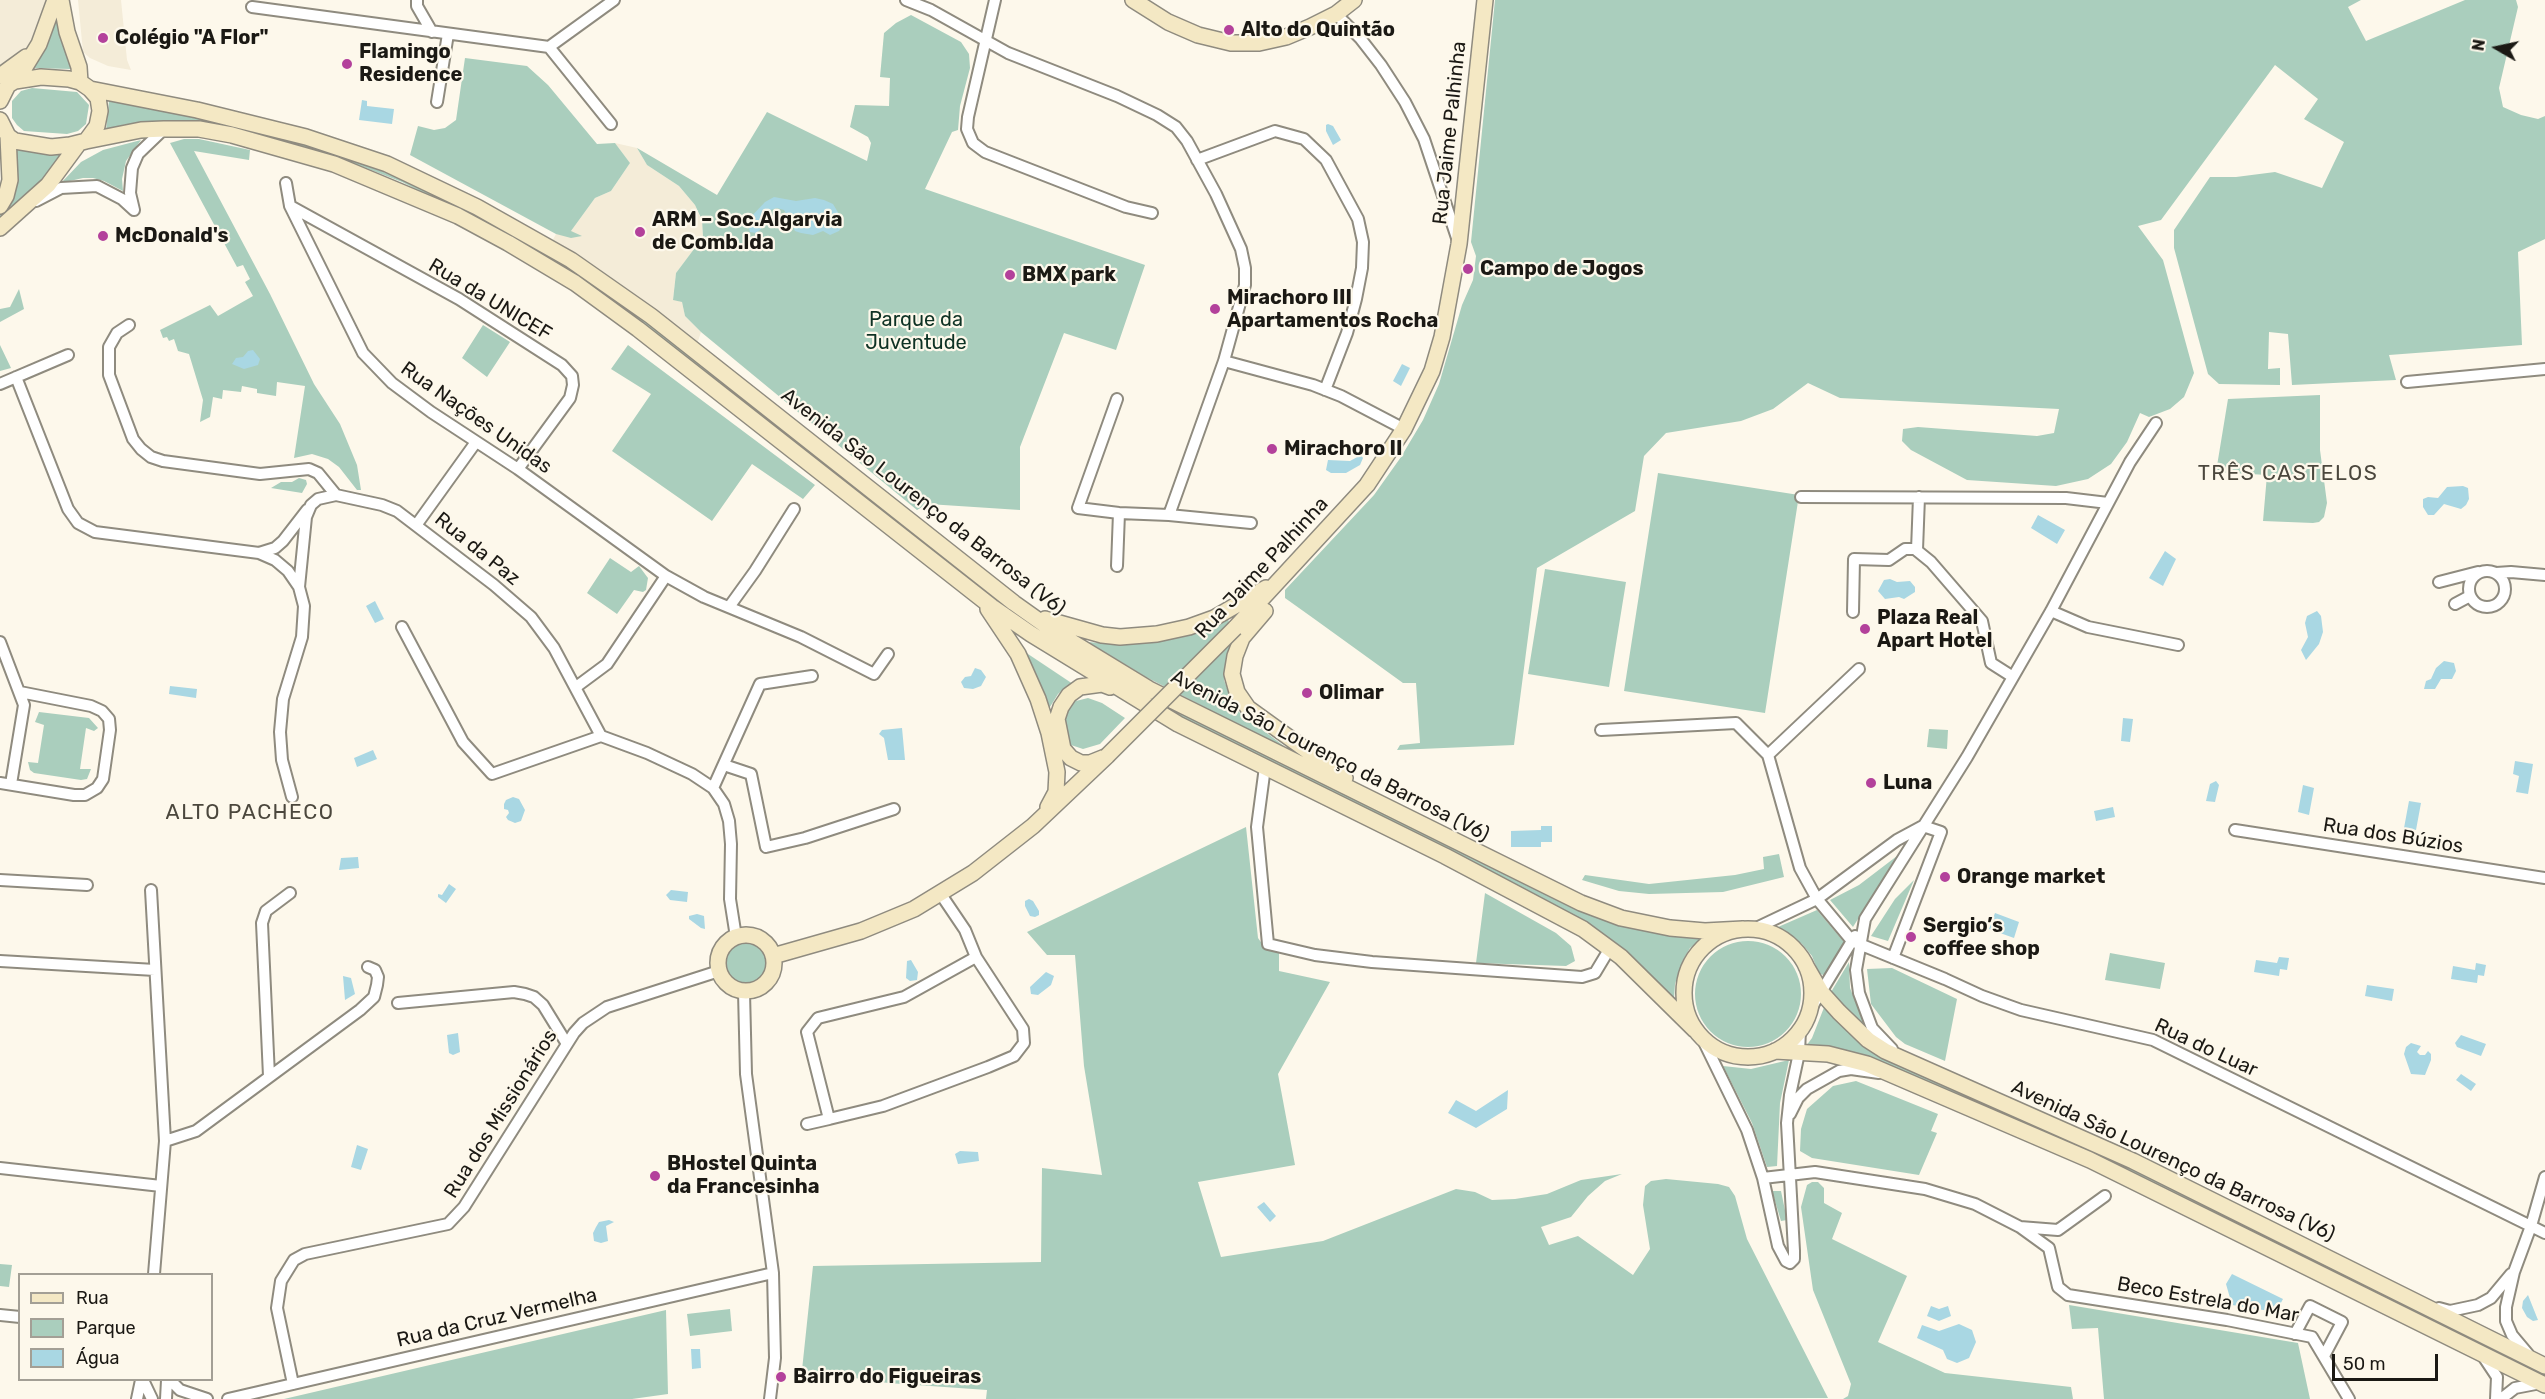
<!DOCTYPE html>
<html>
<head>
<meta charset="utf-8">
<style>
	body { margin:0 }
	#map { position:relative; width:2545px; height:1399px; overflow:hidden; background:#fdf8eb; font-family:Rubik,sans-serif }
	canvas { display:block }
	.legend { position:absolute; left:18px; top:1273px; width:195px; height:108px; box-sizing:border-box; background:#fdf8eb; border:2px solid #a39f95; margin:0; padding:8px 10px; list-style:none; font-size:18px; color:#1b1914 }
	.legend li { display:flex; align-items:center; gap:12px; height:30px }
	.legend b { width:30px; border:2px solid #a39f95 }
	.north { position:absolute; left:2467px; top:18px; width:60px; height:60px; -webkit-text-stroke:4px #fdf8eb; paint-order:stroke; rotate:279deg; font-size:16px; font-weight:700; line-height:24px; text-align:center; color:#1b1914 }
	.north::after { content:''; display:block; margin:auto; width:21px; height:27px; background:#1b1914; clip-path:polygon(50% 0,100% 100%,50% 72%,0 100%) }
	.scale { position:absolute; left:2332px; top:1354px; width:106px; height:27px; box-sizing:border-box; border:3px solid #1b1914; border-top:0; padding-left:8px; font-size:18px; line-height:21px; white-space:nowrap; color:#1b1914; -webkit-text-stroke:4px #fdf8eb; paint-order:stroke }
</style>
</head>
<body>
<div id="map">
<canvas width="2545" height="1399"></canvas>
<ul class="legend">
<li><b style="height:8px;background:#f4e8c4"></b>Rua</li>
<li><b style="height:16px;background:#aacebd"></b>Parque</li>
<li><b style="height:16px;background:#a9d7e3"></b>Água</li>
</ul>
<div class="north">N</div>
<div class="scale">50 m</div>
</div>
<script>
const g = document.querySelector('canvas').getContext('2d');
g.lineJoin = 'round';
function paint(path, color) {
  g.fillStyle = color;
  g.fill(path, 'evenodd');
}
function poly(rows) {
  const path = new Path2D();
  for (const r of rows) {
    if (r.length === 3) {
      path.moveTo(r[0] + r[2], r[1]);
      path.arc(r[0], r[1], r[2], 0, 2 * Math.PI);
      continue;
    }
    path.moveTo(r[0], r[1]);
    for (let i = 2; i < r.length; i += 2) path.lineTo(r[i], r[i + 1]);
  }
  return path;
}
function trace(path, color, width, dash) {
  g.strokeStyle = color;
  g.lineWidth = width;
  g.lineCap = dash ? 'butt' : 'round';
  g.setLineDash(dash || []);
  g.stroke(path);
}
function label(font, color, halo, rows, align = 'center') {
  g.font = font + ' Rubik,sans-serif';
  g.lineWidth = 4.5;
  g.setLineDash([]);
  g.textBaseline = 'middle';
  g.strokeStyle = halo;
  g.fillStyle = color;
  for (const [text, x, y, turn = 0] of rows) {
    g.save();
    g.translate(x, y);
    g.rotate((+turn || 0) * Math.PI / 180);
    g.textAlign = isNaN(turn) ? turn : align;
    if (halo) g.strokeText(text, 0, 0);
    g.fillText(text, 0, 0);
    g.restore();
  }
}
const built = poly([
	[0,0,55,0,39,44,0,76],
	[78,0,121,0,127,60,131,70,108,66,90,58,83,52],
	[615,143,637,148,647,165,679,186,695,205,702,221,703,237,676,273,673,299,682,302,685,316,701,332,695,350,549,247,556,234,571,231,595,198,611,191,630,163]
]);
const green = poly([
	[1495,0,2361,0,2348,7,2366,41,2465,0,2516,0,2518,7,2499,88,2503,107,2521,115,2538,119,2545,116,2545,239,2518,252,2522,345,2389,355,2396,380,2292,385,2288,334,2269,332,2268,369,2280,368,2280,385,2219,384,2208,374,2174,248,2174,230,2210,177,2236,177,2275,172,2322,188,2344,142,2304,119,2318,99,2275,65,2161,220,2138,226,2163,260,2194,373,2184,397,2170,409,2149,417,2140,413,2127,442,2111,464,2088,479,2056,486,1967,480,1911,450,1902,441,1903,429,1918,427,2037,436,2054,433,2059,409,1840,398,1808,383,1773,409,1741,421,1666,433,1644,456,1635,511,1537,568,1514,745,1397,750,1400,745,1420,743,1416,683,1403,683,1313,618,1285,598,1285,590,1374,495,1401,457,1423,420,1439,384,1462,305,1473,280,1476,256,1471,242],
	[55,12,71,69,30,68],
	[911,15,961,42,969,54,970,68,960,106,958,130,952,132,925,189,1145,265,1116,350,1064,333,1020,447,1020,510,928,504,917,510,701,332,685,316,682,302,673,300,676,273,703,237,702,220,695,205,679,186,647,165,637,148,717,195,767,112,867,161,871,143,868,137,850,127,855,105,889,106,890,78,880,77,884,33,896,23],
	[465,58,527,66,548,85,597,144,615,143,630,163,611,191,595,198,571,231,582,236,571,238,556,234,410,155,418,126,434,130,445,128,456,120],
	[32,88,77,92,89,105,86,124,78,131,67,134,24,131,17,125,12,118,12,101,21,91],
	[109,101,215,120,306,144,417,184,506,229,585,277,624,305,1144,695,1568,906,1657,933,1704,937,1690,948,1683,960,1675,984,1674,999,1633,958,1580,919,1181,718,1053,643,951,568,696,365,490,226,402,182,361,166,286,142,244,131,144,123,122,125,106,131],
	[184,139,199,139,250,150,249,160,194,151,270,294,314,384,340,424,357,465,361,490,357,490,339,467,328,459,312,454,294,458,305,386,277,382,276,396,257,393,257,389,242,386,241,392,223,390,222,399,213,397,210,417,200,422,203,400,189,354,178,351,174,339,169,341,167,337,163,338,160,330,210,305,218,316,253,296,245,282,250,279,243,265,237,267,170,143],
	[141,140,126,161,122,179,123,191,104,181,93,178,83,178,61,183,81,162,103,150],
	[12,148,30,152,63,154,54,170,0,219,0,215,5,209],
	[19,289,24,309,0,322,0,309,10,307],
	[483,325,510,342,487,377,462,358],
	[0,345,11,368,0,371],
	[628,345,815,485,803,499,752,464,712,521,612,451,651,394,611,369],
	[2320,395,2320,450,2327,503,2324,517,2319,522,2313,523,2263,521,2267,475,2216,472,2228,399],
	[1658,473,1799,495,1765,713,1624,691],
	[299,478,306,480,307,484,302,493,271,488,281,482,292,482],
	[610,558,631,572,639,566,648,578,646,590,643,592,634,590,617,614,587,593],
	[1545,569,1626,582,1609,687,1528,674],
	[1227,614,1234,644,1228,655,1224,680,1232,702,1240,713,1292,752,1146,677,1088,642,1121,645,1163,640],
	[1022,650,1073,684,1066,687,1058,694,1045,715],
	[1088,698,1102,703,1125,718,1100,744,1083,749,1071,745,1067,741,1063,715,1072,702],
	[39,712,89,718,98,728,94,731,86,728,80,769,91,769,87,779,81,780,34,773,30,770,28,762,38,763,44,725,35,722],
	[1929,729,1948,730,1947,749,1927,747],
	[1246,827,1258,938,1263,945,1279,953,1279,971,1330,982,1278,1074,1295,1165,1198,1182,1221,1257,1323,1241,1456,1189,1475,1192,1492,1200,1515,1199,1547,1194,1581,1180,1622,1174,1605,1181,1588,1196,1571,1217,1541,1227,1549,1245,1578,1236,1633,1275,1650,1249,1643,1205,1645,1186,1651,1181,1666,1179,1718,1184,1729,1187,1735,1196,1747,1239,1828,1398,986,1399,987,1390,888,1383,802,1370,813,1266,1041,1262,1042,1168,1102,1175,1084,1066,1075,955,1047,955,1027,932],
	[1779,854,1784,877,1723,892,1649,894,1619,891,1582,880,1585,875,1649,884,1735,875,1764,869,1763,857],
	[1897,856,1853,927,1830,900,1859,885],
	[1914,880,1888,941,1871,936,1895,899],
	[1485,893,1556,933,1571,946,1575,961,1566,966,1476,963],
	[1817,910,1844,942,1824,975,1819,974,1812,956,1802,944,1778,927],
	[1748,994,53],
	[746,963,20],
	[2110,953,2165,963,2160,989,2105,980],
	[1849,962,1850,988,1865,1026,1831,992],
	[1892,968,1957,999,1945,1061,1905,1044,1896,1037,1871,1004,1867,969],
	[1825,1005,1855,1038,1893,1064,2138,1171,2545,1373,2545,1377,2148,1179,2091,1153,1870,1057,1848,1051,1806,1046,1812,1038],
	[1789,1060,1780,1103,1777,1166,1767,1167,1752,1123,1723,1066,1751,1069],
	[1856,1081,1938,1114,1931,1131,1937,1133,1919,1175,1812,1158,1800,1151,1801,1129,1807,1109,1833,1086],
	[1812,1182,1818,1182,1824,1188,1824,1203,1842,1213,1832,1239,1907,1276,1878,1342,1945,1373,2071,1387,2073,1399,1843,1399,1848,1396,1851,1384,1813,1290,1801,1207,1807,1185],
	[1772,1191,1781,1191,1787,1220,1781,1221],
	[0,1264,12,1265,9,1287,0,1286],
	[2069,1305,2298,1343,2310,1399,2104,1399,2098,1328,2072,1329],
	[730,1309,732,1331,690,1336,687,1314],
	[666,1310,668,1394,632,1399,284,1399]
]);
const water = poly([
	[362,100,367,101,367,106,394,109,392,124,359,120],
	[1328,124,1333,126,1341,140,1333,145,1326,131,1326,125],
	[774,197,796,201,815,198,824,200,833,204,842,219,843,225,839,231,830,235,823,231,813,235,801,233,795,231,784,210,777,208,767,211,762,218,761,229,756,233,750,232,747,221,765,202],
	[253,350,260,359,258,365,244,369,232,364,236,358,243,357,248,351],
	[1402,364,1410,368,1401,386,1393,381],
	[1361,455,1363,458,1360,465,1346,473,1331,473,1326,470,1328,460,1350,461],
	[2463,486,2468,488,2469,499,2466,505,2461,509,2444,504,2434,515,2428,515,2423,507,2423,499,2428,497,2438,498,2447,487],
	[2038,515,2065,530,2057,544,2031,528],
	[2165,551,2176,559,2163,586,2149,578],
	[1890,579,1897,582,1910,581,1915,587,1915,592,1904,599,1899,597,1885,599,1878,591,1884,580],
	[375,601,384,619,375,623,366,606],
	[2317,611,2321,616,2323,632,2319,644,2306,660,2301,650,2308,637,2305,623,2307,616],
	[2444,661,2454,663,2456,671,2452,679,2441,679,2435,689,2424,689,2426,681,2431,679,2436,668],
	[975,668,981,670,986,677,981,686,973,689,964,688,961,682,965,677,971,676],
	[170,686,197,689,196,698,169,694],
	[2123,718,2133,719,2130,742,2121,741],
	[902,728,905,760,888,760,884,738,879,734,882,730],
	[373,750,377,759,357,767,354,758],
	[2515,761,2533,764,2528,794,2516,792,2519,776,2513,774],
	[2216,781,2219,785,2215,802,2206,801,2210,784],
	[2303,785,2314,788,2309,815,2298,812],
	[513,797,519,799,525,810,521,821,515,823,508,820,506,817,509,813,508,810,504,809,504,804,506,800],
	[2409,801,2421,803,2416,830,2404,828],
	[2113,807,2115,817,2096,821,2094,811],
	[1541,826,1552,826,1552,842,1541,842,1541,847,1511,847,1511,831,1541,830],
	[358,857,359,868,339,870,341,858],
	[449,884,456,889,446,903,438,897,438,894,442,895],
	[671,890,688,892,687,902,670,900,666,895],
	[1029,899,1033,901,1039,911,1039,915,1035,917,1030,916,1025,906,1025,901],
	[1995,913,2019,922,2014,938,1989,929],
	[697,914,704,916,705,929,701,928,689,919,689,916],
	[2279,957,2289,958,2287,970,2280,969,2279,976,2254,972,2256,960,2277,963],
	[911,960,918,972,917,980,910,981,906,978,907,961],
	[2476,963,2486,965,2484,976,2478,975,2477,983,2451,979,2453,966,2475,970],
	[1046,972,1054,976,1051,985,1038,995,1031,994,1030,987],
	[343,976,351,978,355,994,345,1000],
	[2367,985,2394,989,2392,1001,2365,996],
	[458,1033,460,1052,453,1055,449,1053,447,1035],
	[2461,1035,2486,1044,2481,1056,2457,1047,2455,1043],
	[2411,1043,2421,1046,2417,1052,2420,1055,2425,1055,2428,1051,2431,1054,2431,1060,2425,1075,2411,1074,2404,1054,2406,1047],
	[2461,1074,2476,1084,2471,1091,2456,1080],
	[1508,1090,1507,1109,1476,1128,1448,1113,1456,1100,1476,1111],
	[357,1145,368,1149,361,1170,351,1167],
	[960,1151,978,1152,979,1161,958,1164,955,1154],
	[1264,1202,1276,1216,1270,1222,1257,1207],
	[609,1220,614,1222,606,1226,608,1241,601,1243,594,1241,593,1233,596,1227,599,1222],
	[2232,1274,2283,1299,2276,1312,2232,1305,2226,1284],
	[2528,1295,2538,1320,2533,1321,2527,1317,2522,1308,2523,1301],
	[1931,1306,1939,1309,1948,1306,1951,1316,1939,1321,1927,1316],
	[1959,1324,1972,1330,1976,1342,1969,1358,1957,1363,1947,1359,1943,1350,1917,1338,1922,1325,1939,1331],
	[691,1349,700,1349,701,1368,692,1369]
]);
const street = poly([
	[417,0,417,6,432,32],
	[906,0,931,10,1008,53,1117,96,1157,115,1176,127,1187,141,1216,194,1241,249,1245,268,1245,285,1224,361,1169,515,1119,513,1078,508,1117,399],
	[995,0,968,117,967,129,973,143,985,152,1126,207,1152,213],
	[252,7,549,47,614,0],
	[1336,14,1360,38,1381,65,1405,102,1424,139,1457,238],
	[549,47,611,124],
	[437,102,448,34],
	[1197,160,1275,131,1304,139,1326,160,1358,219,1363,242,1362,268,1356,299,1347,333,1325,390],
	[286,183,290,206,363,353,392,383,431,412,518,469,666,576,704,597,801,637,874,674,888,654],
	[36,201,61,188,97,186,122,199,134,210],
	[290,206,459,299,562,365,572,376,573,385,570,398,518,469],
	[134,210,130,193,132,168,138,154,164,129],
	[129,325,117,333,109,347,109,375,133,439,141,449,151,457,163,461,260,474,309,469,318,473,336,495,382,505,397,511,494,585,531,617,554,648,601,736,647,753,692,774,713,788,724,804,729,821,731,844,730,899,736,937],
	[1224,361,1313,385,1341,396,1404,429],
	[16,377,68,509,78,523,95,532,259,553,275,560,288,571,299,587,304,606,302,637,283,699,280,732,282,760,292,797],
	[2407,382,2545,369],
	[0,384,68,355],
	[1801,497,2066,498,2108,503],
	[1169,515,1251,523],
	[417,524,476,442],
	[1917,550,1919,497],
	[259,553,275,548,283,541,307,510],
	[1117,566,1119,513],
	[2487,589,18],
	[2496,573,2511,572,2545,575],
	[2439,582,2478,572],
	[299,587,306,517,311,505,318,499,336,495],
	[2455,604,2470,596],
	[729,607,755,571,794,509],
	[2051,611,2088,627,2178,645],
	[1853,612,1854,559,1889,560,1905,549,1915,549,1931,562,1982,621,1991,663,2013,677],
	[402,627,463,742,492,774,601,736],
	[0,642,24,705,11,784],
	[576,687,607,664,666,576],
	[1601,730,1736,723,1768,755,1859,669],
	[1768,755,1800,868,1817,899,1852,941,1945,979,1982,996,2021,1010,2153,1040,2545,1233],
	[724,765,751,774,766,847,805,838,894,809],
	[1265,767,1257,827,1268,944,1315,955,1372,962,1582,977,1595,973,1610,948],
	[0,783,74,795,85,795,97,788,103,779,110,730,109,719,102,711,91,706,20,692],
	[713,788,760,684,812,676],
	[2235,830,2545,878],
	[0,880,87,885],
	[151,890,165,1141,154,1274],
	[940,893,965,930,976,957,1023,1029,1024,1043,1014,1056,988,1067,883,1106,829,1119,807,1032,818,1018,904,997,976,957],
	[1754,929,1817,899,1897,840,1923,826,1941,832,1893,958],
	[0,961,155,970],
	[744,992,746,1074,773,1273,775,1358,770,1399],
	[398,1003,514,992,525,994,534,997,543,1005,567,1044],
	[1810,1010,1855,936],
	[1702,1038,1747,1130,1763,1178,1778,1246,1786,1261,1790,1263,1794,1259,1794,1251,1787,1123,1790,1095,1799,1053,1800,1030],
	[1892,1049,1872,1028,1859,993,1856,970,1865,919,1967,757,2051,611,2130,462,2156,423],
	[269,1076,262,923,266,911,290,893],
	[1790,1114,1798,1098,1807,1089,1839,1071,1851,1069,1879,1073],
	[807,1124,829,1119],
	[165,1141,196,1131,360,1010,374,997,377,985,378,977,375,970,368,967],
	[0,1168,161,1186],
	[1763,1178,1815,1172,1925,1189,1975,1204,2020,1227,2049,1248,2058,1287,2068,1295,2227,1320,2312,1337,2349,1399],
	[2020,1227,2058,1230,2105,1196],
	[2439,1308,2450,1311,2478,1305,2491,1298,2511,1274],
	[0,1315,20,1317],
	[2295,1334,2310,1306,2342,1322,2324,1356],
	[2528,1354,2512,1335,2506,1321,2506,1307,2514,1272,2531,1226,2545,1177],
	[2483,1356,2497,1377,2496,1399],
	[143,1380,152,1399],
	[170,1380,180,1390,207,1399],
	[293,1384,277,1308,281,1281,294,1260,305,1254,448,1224,464,1207,574,1033,583,1023,607,1007,719,971],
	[137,1399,141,1380],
	[166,1399,167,1380],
	[228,1399,773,1273],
	[2501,1399,2515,1388,2541,1383]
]);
const secondary = poly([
	[61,0,67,32,79,67,80,82],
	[1133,0,1168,22,1198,35,1231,43,1259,43,1286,37,1310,27,1336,14,1354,0],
	[0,76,26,57],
	[17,80,39,44,55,0],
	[90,89,197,110,306,137,387,164,477,207,571,260,651,316,1014,603,1052,630,1149,689,1581,903,1621,918,1670,928,1705,931,1743,929],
	[0,101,8,85,15,81,41,77,69,79,80,82,90,89,98,98,100,111,97,126,86,141,70,145,51,147,15,141,8,136,0,120],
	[86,141,141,130,164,129,199,129,232,135,334,164,458,216,508,243,575,283,638,329,992,607,1031,634,1178,724,1445,856,1583,929,1621,957,1695,1030],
	[0,206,6,196,10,180,8,136],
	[0,228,48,185,79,143],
	[988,609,1018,654,1038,699,1049,733,1057,772,1056,792,1048,807],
	[1265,611,1242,638,1235,656,1232,674,1237,692,1248,708,1345,778],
	[1045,619,1102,635,1120,637,1157,634,1189,627,1214,618,1266,588],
	[1235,628,1367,485,1404,429,1432,371,1442,337,1459,244,1485,0],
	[1105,757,1090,763,1081,763,1071,758,1063,749,1057,719,1061,707,1069,695,1080,687,1102,684,1110,687],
	[1748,993,64],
	[746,963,28],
	[773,956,861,931,914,909,973,873,1033,826,1107,756],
	[1806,966,1821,992,1839,1012,1868,1040,1885,1051,2133,1161,2545,1366],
	[1775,1051,1828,1054,1867,1064,2090,1160,2545,1385]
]);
const secondaryBridge = poly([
	[1107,756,1235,628]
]);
const markers = [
	[1229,30,6,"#b3419b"],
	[103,38,6,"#b3419b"],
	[347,64,6,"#b3419b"],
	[640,232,6,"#b3419b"],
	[103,236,6,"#b3419b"],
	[1468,269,6,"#b3419b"],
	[1010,275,6,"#b3419b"],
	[1215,309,6,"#b3419b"],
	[1272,449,6,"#b3419b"],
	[1865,629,6,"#b3419b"],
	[1307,693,6,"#b3419b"],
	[1871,783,6,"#b3419b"],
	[1945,877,6,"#b3419b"],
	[1911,937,6,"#b3419b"],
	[655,1176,6,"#b3419b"],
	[781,1377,6,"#b3419b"]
];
const poiNames = [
	["Alto do Quintão",1241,30],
	["Colégio \"A Flor\"",115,38],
	["Flamingo",359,52],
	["Residence",359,75],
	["ARM – Soc.Algarvia",652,220],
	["de Comb.lda",652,243],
	["McDonald's",115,236],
	["Campo de Jogos",1480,269],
	["BMX park",1022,275],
	["Mirachoro III",1227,298],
	["Apartamentos Rocha",1227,321],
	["Mirachoro II",1284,449],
	["Plaza Real",1877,618],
	["Apart Hotel",1877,641],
	["Olimar",1319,693],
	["Luna",1883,783],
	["Orange market",1957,877],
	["Sergio’s",1923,926],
	["coffee shop",1923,949],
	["BHostel Quinta",667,1164],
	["da Francesinha",667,1187],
	["Bairro do Figueiras",793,1377]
];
const streetNames = [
	["Rua Jaime Palhinha",1450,133,-84],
	["Rua da UNICEF",490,300,31],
	["Rua Nações Unidas",476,418,35],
	["Avenida São Lourenço da Barrosa (V6)",923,502,38],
	["Rua da Paz",477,549,39],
	["Rua Jaime Palhinha",1262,568,-47],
	["Avenida São Lourenço da Barrosa (V6)",1330,756,27],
	["Rua dos Búzios",2393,836,9],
	["Rua do Luar",2206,1048,25],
	["Rua dos Missionários",501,1114,-58],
	["Avenida São Lourenço da Barrosa (V6)",2173,1161,25],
	["Beco Estrela do Mar",2208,1300,10],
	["Rua da Cruz Vermelha",497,1318,-13]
];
const parkNames = [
	["Parque da",916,320],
	["Juventude",916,343]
];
const neighbourhoodNames = [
	["TRÊS CASTELOS",2288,474],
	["ALTO PACHECO",250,813]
];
paint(built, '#f4ecd8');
paint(green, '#aacebd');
paint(water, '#a9d7e3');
trace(street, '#8f8b7f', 14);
trace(secondary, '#8f8b7f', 18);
trace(street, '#fff', 10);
trace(secondary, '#f4e8c4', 15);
trace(secondaryBridge, '#8f8b7f', 18, []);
trace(secondaryBridge, '#f4e8c4', 15);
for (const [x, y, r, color] of markers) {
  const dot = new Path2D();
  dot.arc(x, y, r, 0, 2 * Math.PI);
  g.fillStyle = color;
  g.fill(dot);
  trace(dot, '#fdf8eb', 2);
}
label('bold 20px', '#1b1914', '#fdf8eb', poiNames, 'left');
label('20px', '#1b1914', '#fdf8eb', streetNames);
label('20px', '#0e3224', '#fdf8eb', parkNames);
g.letterSpacing = '1.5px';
label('21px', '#4b473d', '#fdf8eb', neighbourhoodNames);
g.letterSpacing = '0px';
</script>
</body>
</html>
